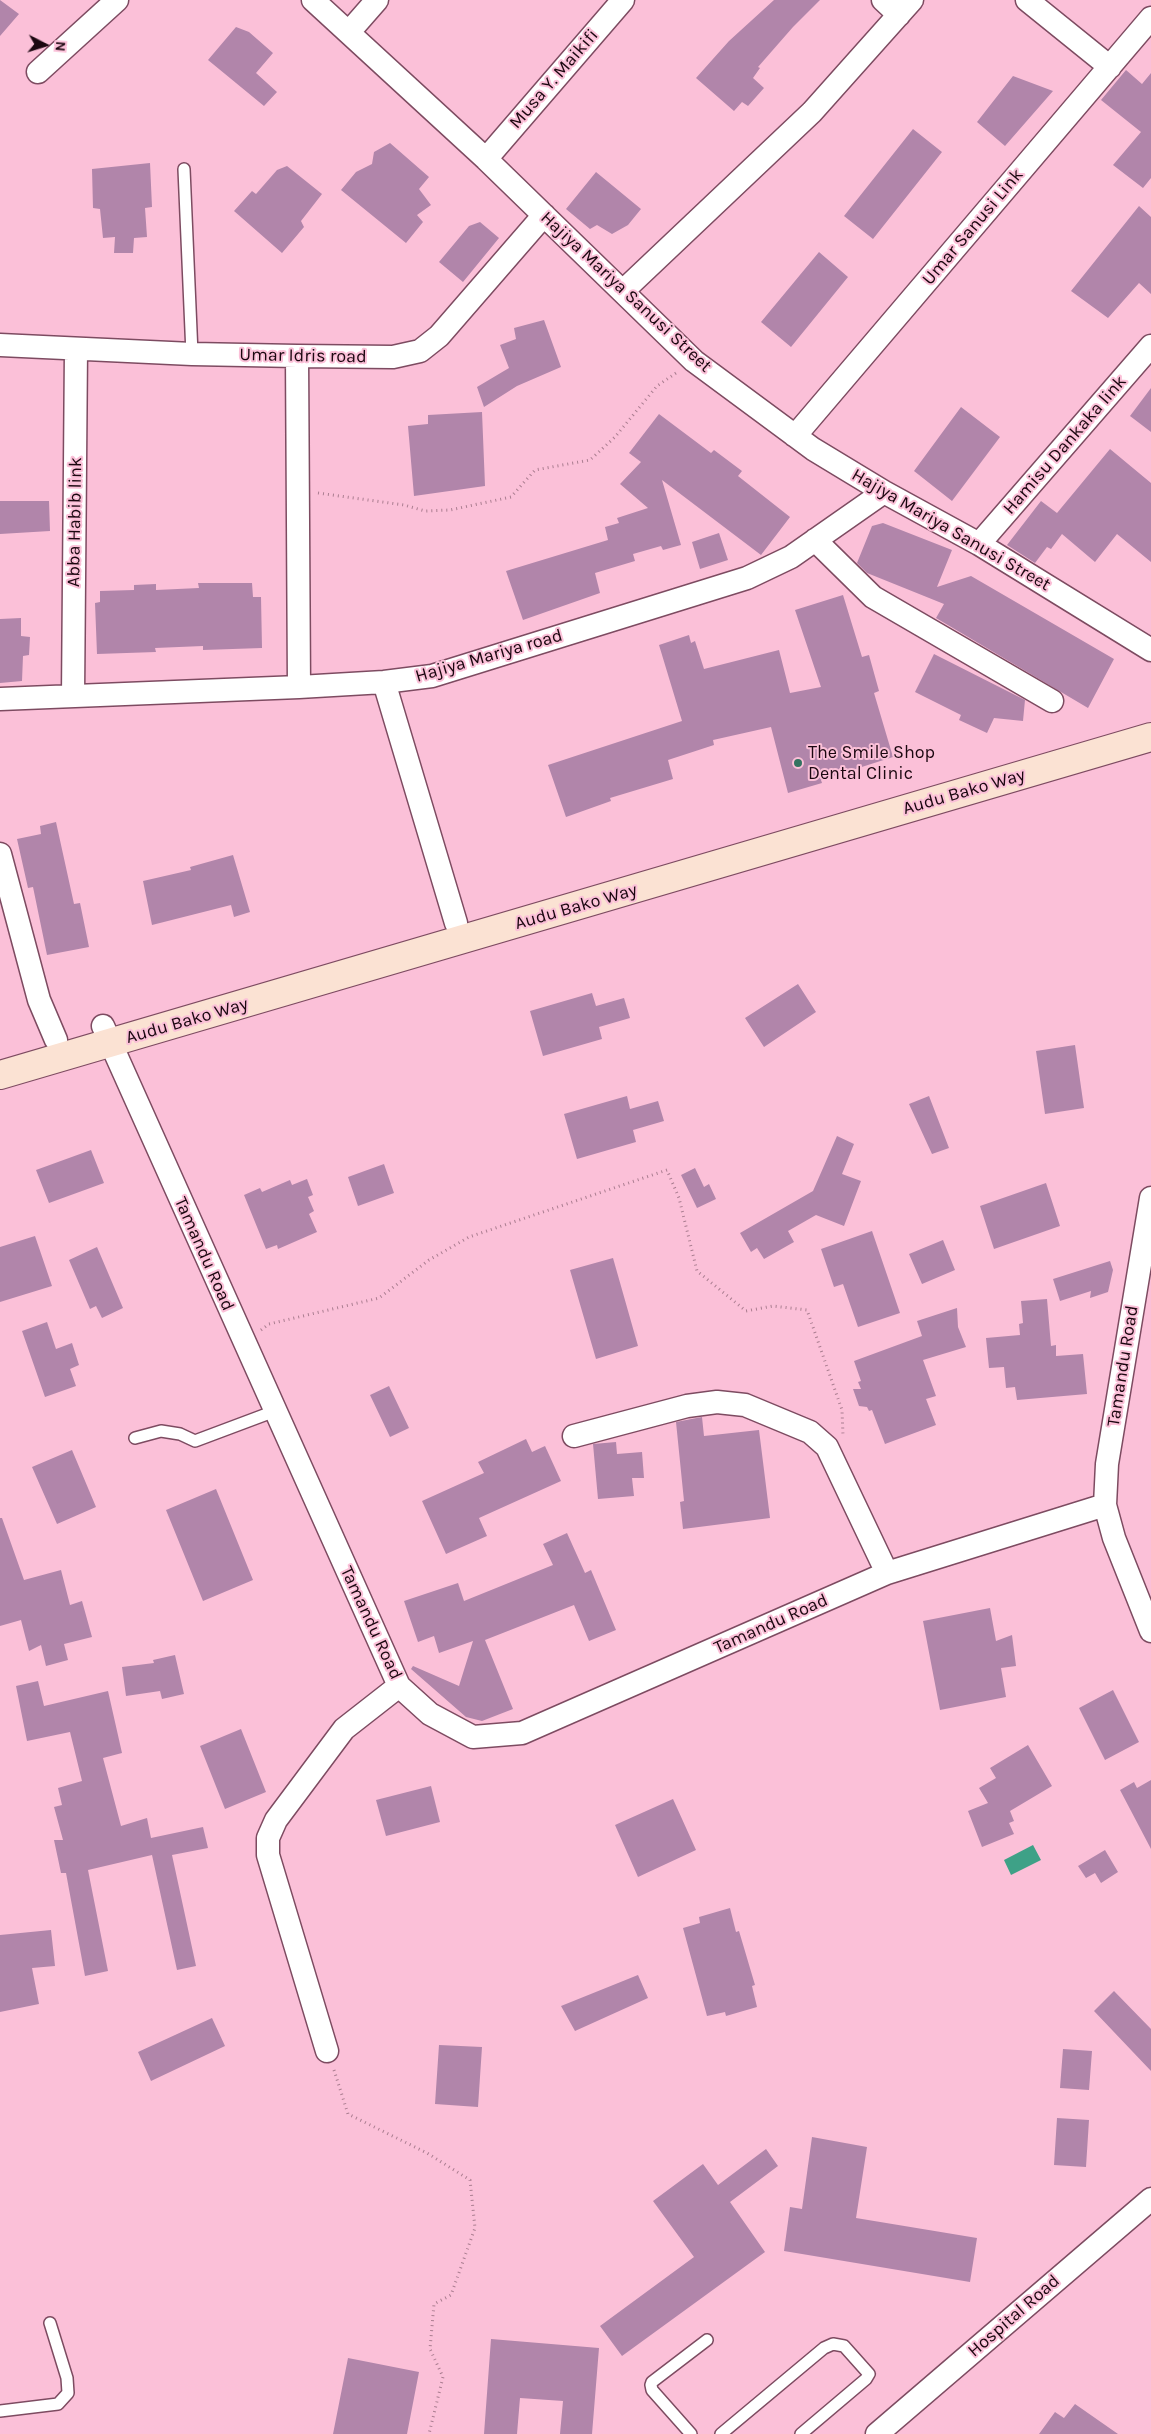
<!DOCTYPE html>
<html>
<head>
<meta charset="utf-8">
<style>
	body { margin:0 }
	#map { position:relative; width:1151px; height:2434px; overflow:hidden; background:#fbc0d8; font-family:Karla,sans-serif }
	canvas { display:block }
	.north { position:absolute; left:20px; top:20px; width:50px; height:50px; -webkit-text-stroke:4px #fbc0d8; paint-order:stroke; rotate:95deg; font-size:14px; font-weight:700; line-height:20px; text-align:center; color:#1b0710 }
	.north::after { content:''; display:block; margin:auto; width:18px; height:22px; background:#1b0710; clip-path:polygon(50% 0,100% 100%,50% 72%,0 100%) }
</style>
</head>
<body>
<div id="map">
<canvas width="1151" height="2434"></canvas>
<div class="north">N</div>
</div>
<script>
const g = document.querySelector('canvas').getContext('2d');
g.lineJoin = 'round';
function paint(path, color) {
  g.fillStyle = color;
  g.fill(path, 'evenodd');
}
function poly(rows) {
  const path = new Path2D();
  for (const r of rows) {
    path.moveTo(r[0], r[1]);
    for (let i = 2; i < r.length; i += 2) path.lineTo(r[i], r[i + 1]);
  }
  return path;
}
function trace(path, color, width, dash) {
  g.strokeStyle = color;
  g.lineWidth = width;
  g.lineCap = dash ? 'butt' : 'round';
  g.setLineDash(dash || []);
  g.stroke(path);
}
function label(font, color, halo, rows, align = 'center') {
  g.font = font + ' Karla,sans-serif';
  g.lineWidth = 4;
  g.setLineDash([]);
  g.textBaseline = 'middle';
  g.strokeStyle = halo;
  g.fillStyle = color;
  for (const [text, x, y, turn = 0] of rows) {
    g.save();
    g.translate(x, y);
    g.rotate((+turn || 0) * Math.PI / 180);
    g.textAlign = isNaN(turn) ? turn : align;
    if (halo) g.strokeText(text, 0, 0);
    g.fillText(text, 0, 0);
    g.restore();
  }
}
const water = poly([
	[1033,1845,1041,1860,1011,1875,1004,1860]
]);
const building = poly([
	[0,0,19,14,0,36],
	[774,0,820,0,793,27,758,67,760,68,753,78,764,88,748,106,742,102,734,111,696,78,729,41],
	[236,27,249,32,273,53,256,73,277,92,264,106,208,60],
	[1126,70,1142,84,1151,73,1151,178,1143,188,1113,165,1141,132,1101,100],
	[1013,76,1053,91,1005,146,977,122],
	[913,129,942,152,873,239,844,216],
	[390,143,429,177,419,189,431,205,417,215,423,222,406,243,341,190,356,172,372,164,374,152],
	[150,163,152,207,145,208,147,237,134,238,133,253,114,253,115,237,103,238,100,209,93,208,92,169],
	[287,166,322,194,301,221,304,227,282,253,234,211,252,191,256,194,277,170],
	[596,172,641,209,628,225,612,234,597,225,590,229,566,209],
	[1139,206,1151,217,1151,294,1139,283,1108,318,1071,291],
	[480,222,499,238,463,282,439,262,469,226],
	[819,252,848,277,791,347,761,322],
	[544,320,561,367,517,386,484,407,477,387,509,368,500,345,516,339,514,328],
	[1151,388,1151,432,1130,416],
	[961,407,1000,437,952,501,914,471],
	[482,412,485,486,414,496,408,426,428,424,428,415],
	[659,414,711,453,714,450,742,471,738,476,790,517,761,555,662,480,681,545,663,550,661,546,633,554,635,561,595,573,600,593,523,620,506,571,608,540,605,527,619,523,617,518,648,508,620,484,641,462,629,453],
	[1110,449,1151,483,1151,562,1117,534,1095,562,1062,534,1051,549,1047,547,1035,563,1007,545,1041,501,1057,513],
	[0,501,49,501,50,531,0,534],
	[883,523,952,550,937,587,971,576,1114,659,1088,708,936,618,944,604,867,573,857,563,872,526],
	[719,533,728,560,700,569,692,542],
	[198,583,252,583,253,597,261,597,262,648,203,650,203,646,155,648,156,652,97,654,95,603,100,602,100,591,134,590,134,585,156,584,156,590,199,588],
	[843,595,862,657,869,655,879,691,874,693,893,757,821,780,822,783,788,793,771,727,713,740,714,745,668,760,673,779,610,798,611,801,566,817,548,765,682,721,659,645,689,635,691,643,695,641,704,669,779,650,790,693,821,687,795,610],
	[21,618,21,636,30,637,29,655,23,656,22,681,0,683,0,619],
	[934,654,1025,700,1023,721,994,718,987,733,959,720,961,715,915,692],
	[56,822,74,904,80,903,89,947,47,955,33,887,28,888,17,839,41,834,40,826],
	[233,855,250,912,234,917,231,905,152,925,143,881,191,870,190,867],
	[798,984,816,1012,764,1047,745,1018],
	[592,993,596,1006,624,998,630,1018,599,1027,602,1039,543,1056,530,1011],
	[1075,1045,1084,1108,1045,1114,1036,1051],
	[627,1096,630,1109,658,1101,664,1121,633,1130,636,1142,577,1159,564,1114],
	[929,1096,949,1148,932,1154,909,1104],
	[837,1136,854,1144,842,1174,861,1181,844,1226,816,1215,788,1231,794,1242,764,1259,757,1248,751,1252,740,1233,813,1191],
	[91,1150,104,1183,49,1203,36,1170],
	[384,1164,394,1193,358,1206,348,1177],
	[695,1168,704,1187,709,1184,716,1199,697,1208,681,1175],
	[307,1179,313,1195,308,1197,314,1211,309,1214,317,1232,278,1249,277,1245,266,1249,244,1195,260,1188,262,1192,290,1180,292,1185],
	[1046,1183,1060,1226,994,1249,980,1206],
	[872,1231,900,1313,858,1327,843,1284,834,1287,821,1249],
	[35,1236,52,1286,0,1302,0,1247],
	[943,1240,955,1270,922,1284,909,1254],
	[97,1247,123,1308,102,1318,96,1306,90,1309,69,1260],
	[613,1258,638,1346,596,1359,570,1270],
	[1110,1261,1113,1270,1108,1292,1090,1298,1091,1291,1060,1301,1053,1279],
	[1047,1299,1051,1346,1056,1345,1056,1356,1083,1354,1087,1394,1017,1400,1015,1387,1006,1388,1004,1367,989,1368,986,1338,1020,1335,1019,1324,1023,1323,1021,1301],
	[957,1308,958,1327,966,1347,923,1360,936,1396,926,1399,936,1425,885,1444,872,1410,869,1411,867,1407,859,1406,853,1389,861,1389,858,1382,861,1381,854,1361,922,1336,917,1321],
	[47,1322,56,1349,72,1343,79,1365,70,1369,76,1386,45,1397,22,1331],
	[389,1386,409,1428,390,1437,370,1395],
	[702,1417,704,1436,759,1430,770,1518,683,1529,680,1502,684,1501,676,1422],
	[526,1439,532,1452,545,1446,561,1481,479,1518,487,1536,446,1554,422,1501,484,1473,478,1462],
	[616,1442,617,1454,642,1452,644,1478,632,1478,634,1496,598,1499,593,1444],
	[72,1450,96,1507,57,1524,32,1467],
	[216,1489,253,1580,203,1601,166,1510],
	[0,1518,2,1518,24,1580,61,1570,70,1605,82,1601,92,1637,64,1644,68,1660,46,1666,41,1645,29,1651,21,1620,0,1626],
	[567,1533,585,1573,591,1570,616,1630,589,1641,574,1605,485,1640,513,1709,482,1721,466,1717,411,1669,413,1666,459,1686,473,1641,439,1653,434,1636,418,1642,404,1601,458,1583,464,1601,553,1565,543,1544],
	[990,1608,996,1641,1012,1635,1016,1666,1001,1668,1006,1697,940,1710,923,1621],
	[175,1655,184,1694,162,1699,160,1691,126,1696,122,1667,154,1663,153,1660],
	[38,1681,44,1706,108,1691,122,1753,103,1758,121,1826,147,1818,151,1838,203,1827,208,1848,172,1855,196,1966,177,1970,152,1855,88,1870,108,1971,85,1976,66,1873,61,1873,54,1840,63,1840,54,1807,62,1805,58,1788,82,1781,70,1732,27,1741,16,1686],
	[1113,1690,1139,1742,1105,1760,1079,1708],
	[241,1729,266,1792,225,1809,200,1746],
	[1028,1745,1052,1786,1010,1811,1014,1821,1009,1823,1014,1834,982,1847,968,1811,988,1803,979,1788,996,1778,990,1768],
	[1151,1780,1151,1849,1120,1790,1134,1782,1137,1788],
	[431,1786,440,1822,386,1836,376,1800],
	[673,1799,696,1850,638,1877,615,1825],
	[1105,1850,1118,1872,1101,1883,1095,1873,1086,1878,1078,1866],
	[730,1908,736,1932,739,1931,755,1985,752,1986,757,2007,726,2016,725,2012,707,2016,683,1928,700,1923,699,1917],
	[51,1930,55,1966,32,1968,39,2004,0,2012,0,1935],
	[638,1975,648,1998,575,2031,561,2006],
	[1114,1991,1151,2029,1151,2071,1094,2011],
	[212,2018,225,2046,151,2081,138,2052],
	[439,2045,482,2047,478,2107,435,2104],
	[1063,2049,1092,2051,1089,2090,1060,2088],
	[1057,2118,1089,2120,1086,2167,1054,2165],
	[812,2137,867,2147,856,2218,977,2238,970,2282,784,2251,790,2207,802,2209],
	[766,2149,778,2166,730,2202,765,2252,622,2356,600,2326,694,2257,653,2201,703,2164,718,2185],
	[491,2339,599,2348,592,2434,560,2434,563,2401,520,2398,517,2434,484,2434],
	[348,2358,419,2372,407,2434,333,2434],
	[1075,2404,1118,2434,1039,2434,1055,2412,1064,2418]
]);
const path = poly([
	[318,493,404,505,425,511,450,510,511,497,535,470,590,460,615,437,657,386,676,373],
	[261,1330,269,1324,379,1298,429,1260,469,1237,667,1170,679,1198,697,1271,746,1311,773,1306,807,1310,842,1410,843,1435],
	[334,2070,348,2114,427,2153,470,2180,475,2228,451,2295,434,2304,430,2349,443,2377,429,2434]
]);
const service = poly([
	[184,169,192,354],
	[135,1438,161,1431,180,1434,195,1441,275,1411],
	[0,2411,58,2404,68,2393,67,2378,50,2323],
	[691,2434,652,2390,651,2385,652,2382,707,2340],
	[721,2434,824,2348,833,2344,844,2346,869,2374,866,2379,801,2434]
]);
const minor = poly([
	[313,0,486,159,694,361,813,449,884,492,979,544,1151,650],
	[883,0,899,15],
	[1027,0,1110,67],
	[349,32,377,0],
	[38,72,117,0],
	[486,159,623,0],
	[623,291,812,112,912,0],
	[0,345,192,354,297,356,393,357,420,351,439,336,544,215],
	[297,356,299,687],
	[795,436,1151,18],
	[815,540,873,597,1052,701],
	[979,544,1151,346],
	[384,682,456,923],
	[73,696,76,349],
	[0,699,299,687,384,682,432,676,747,578,791,557,884,492],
	[0,854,39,1000,56,1040],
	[103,1026,399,1686,430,1714,473,1737,522,1733,887,1573,1105,1505,1107,1464,1151,1198],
	[574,1436,687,1406,717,1402,745,1405,810,1432,827,1447,887,1573],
	[1105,1505,1114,1538,1151,1631],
	[327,2051,268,1855,268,1838,276,1820,344,1729,399,1686],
	[877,2434,1151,2199]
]);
const secondary = poly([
	[0,1075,1151,737]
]);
const markers = [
	[798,763,5,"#347361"]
];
const streetNames = [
	["Musa Y. Maikifi",554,79,-49],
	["Umar Sanusi Link",973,227,-50],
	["Hajiya Mariya Sanusi Street",626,292,43],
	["Umar Idris road",303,356,1],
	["Hamisu Dankaka link",1065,445,-49],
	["Abba Habib link",75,522,-89],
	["Hajiya Mariya Sanusi Street",951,530,30],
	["Hajiya Mariya road",489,656,-16],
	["Audu Bako Way",964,792,-16],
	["Audu Bako Way",576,907,-16],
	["Audu Bako Way",187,1021,-16],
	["Tamandu Road",204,1254,66],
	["Tamandu Road",1123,1366,-81],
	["Tamandu Road",371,1623,65],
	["Tamandu Road",771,1624,-24],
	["Hospital Road",1014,2316,-41]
];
const poiNames = [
	["The Smile Shop",808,753],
	["Dental Clinic",808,774]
];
paint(water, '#3ea187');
paint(building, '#b185aa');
trace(service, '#7d4b61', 14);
trace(minor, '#7d4b61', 25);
trace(secondary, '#7d4b61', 30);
trace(path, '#aa7d90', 3, [1, 4]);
trace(service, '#fff', 11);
trace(minor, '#fff', 22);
trace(secondary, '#fbe2d3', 28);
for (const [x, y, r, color] of markers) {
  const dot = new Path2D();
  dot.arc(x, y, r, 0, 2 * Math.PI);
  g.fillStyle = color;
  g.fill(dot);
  trace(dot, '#fbc0d8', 2);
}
label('18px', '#1b0710', '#fbc0d8', streetNames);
label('18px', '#1b0710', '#fbc0d8', poiNames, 'left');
</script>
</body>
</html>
